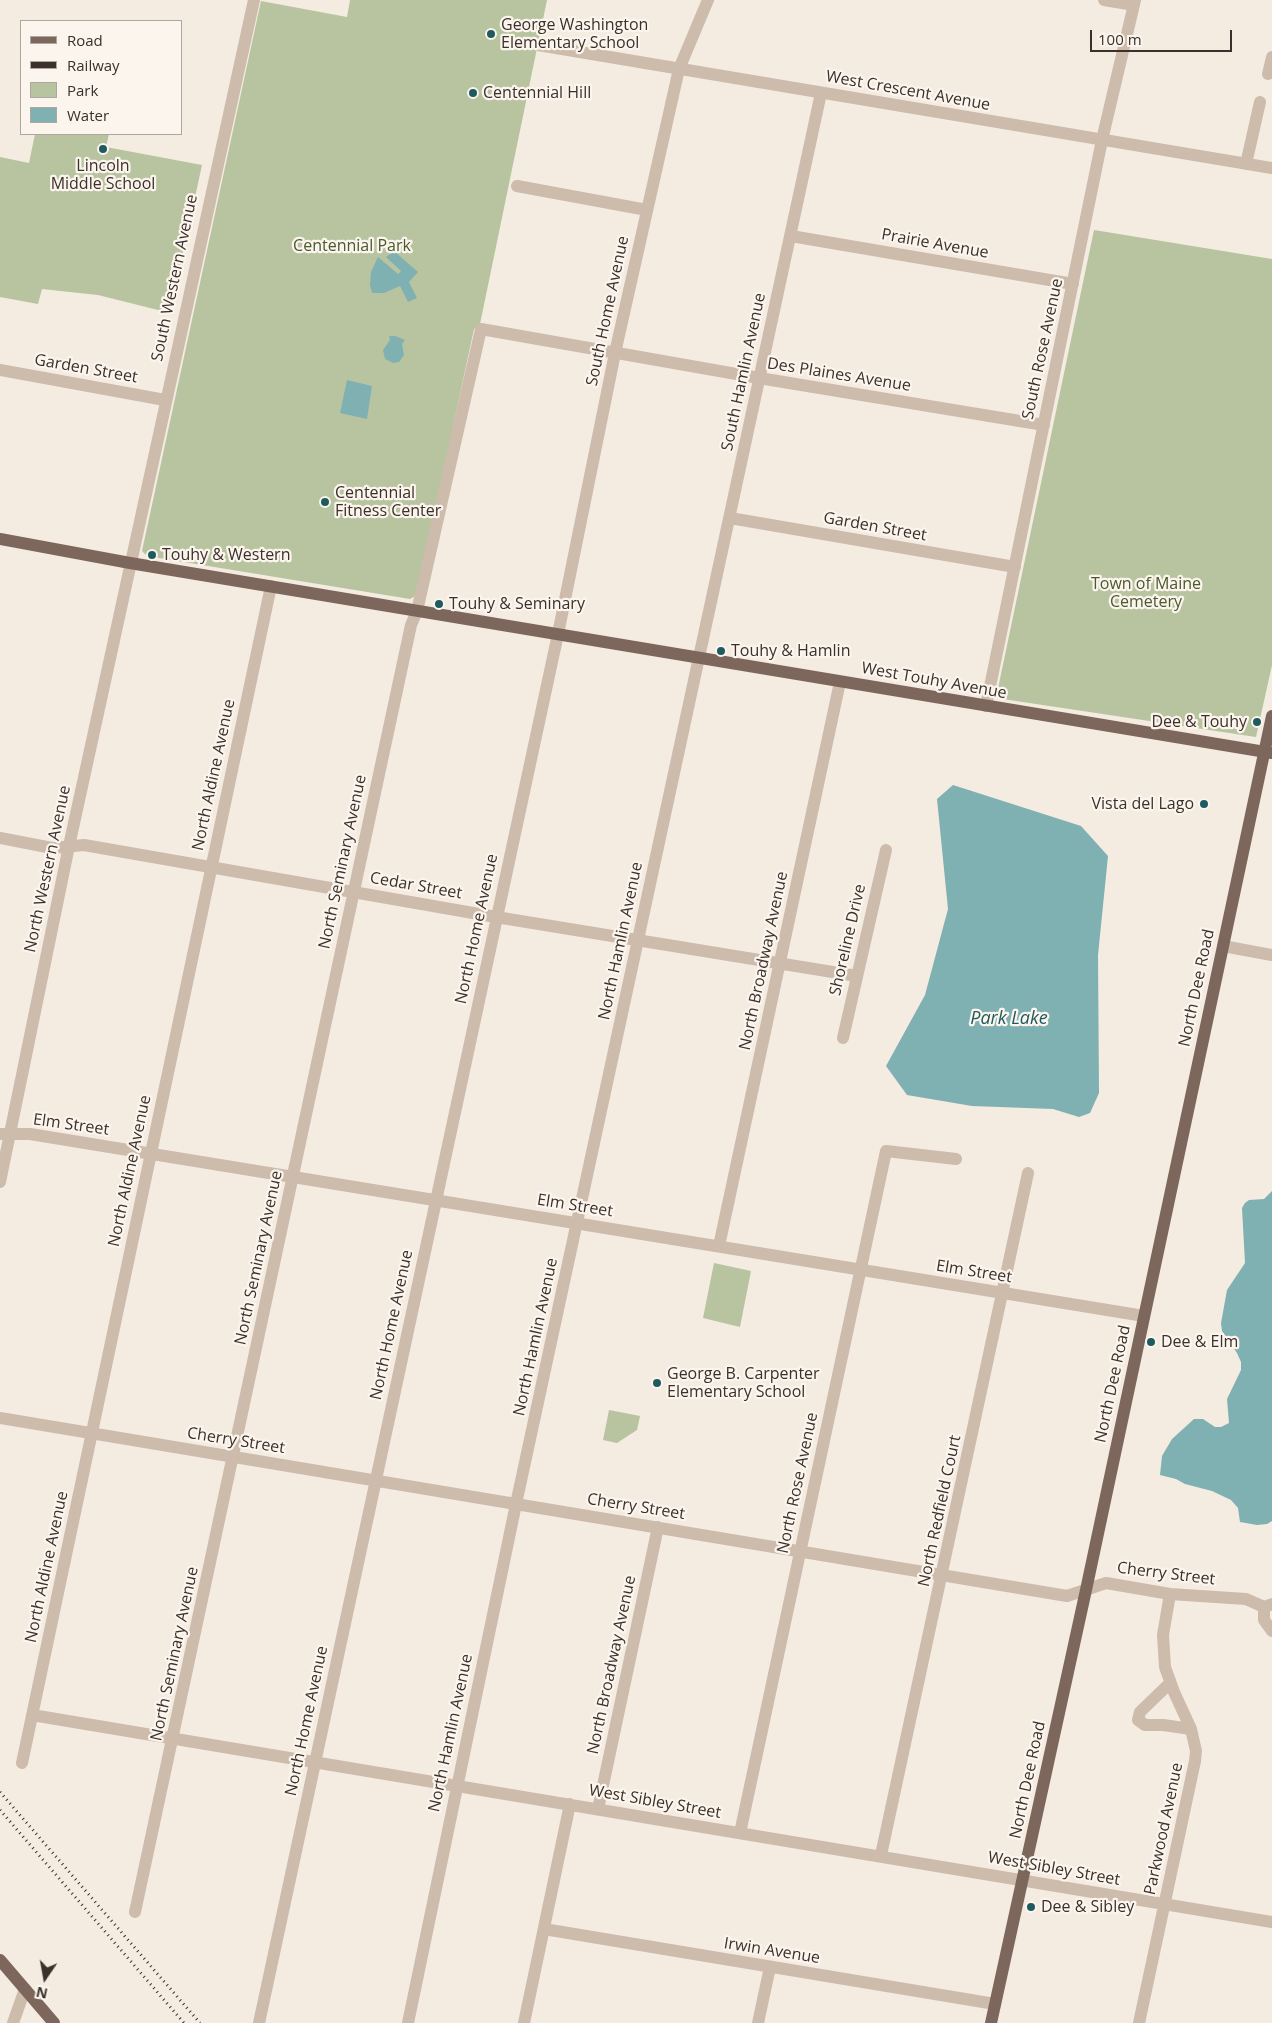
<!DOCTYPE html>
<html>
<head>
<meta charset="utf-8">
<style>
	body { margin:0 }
	#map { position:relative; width:1272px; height:2023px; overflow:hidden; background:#f4ebe1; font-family:"Open Sans",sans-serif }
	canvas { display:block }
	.legend { position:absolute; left:20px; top:20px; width:162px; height:115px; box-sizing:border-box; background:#fbf5ee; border:1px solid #aea6a0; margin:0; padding:6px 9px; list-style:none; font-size:15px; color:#3b302b }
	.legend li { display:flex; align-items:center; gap:10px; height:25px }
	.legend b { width:25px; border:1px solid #aea6a0 }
	.north { position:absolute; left:20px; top:1953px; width:50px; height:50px; -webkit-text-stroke:4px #fbf5ee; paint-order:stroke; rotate:192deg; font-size:14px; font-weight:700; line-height:20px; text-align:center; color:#3b302b }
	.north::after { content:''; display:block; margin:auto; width:18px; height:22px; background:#3b302b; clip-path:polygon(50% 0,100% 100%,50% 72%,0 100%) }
	.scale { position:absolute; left:1090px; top:30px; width:142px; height:22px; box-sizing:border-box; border:2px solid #3b302b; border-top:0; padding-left:6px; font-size:15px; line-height:18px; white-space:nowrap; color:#3b302b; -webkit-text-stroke:4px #fbf5ee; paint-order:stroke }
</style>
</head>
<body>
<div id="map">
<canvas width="1272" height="2023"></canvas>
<ul class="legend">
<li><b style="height:6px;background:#7d675c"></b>Road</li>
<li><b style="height:6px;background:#3b302b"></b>Railway</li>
<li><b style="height:14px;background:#b8c4a0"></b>Park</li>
<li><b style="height:14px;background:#7fb0b2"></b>Water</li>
</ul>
<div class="north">N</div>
<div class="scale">100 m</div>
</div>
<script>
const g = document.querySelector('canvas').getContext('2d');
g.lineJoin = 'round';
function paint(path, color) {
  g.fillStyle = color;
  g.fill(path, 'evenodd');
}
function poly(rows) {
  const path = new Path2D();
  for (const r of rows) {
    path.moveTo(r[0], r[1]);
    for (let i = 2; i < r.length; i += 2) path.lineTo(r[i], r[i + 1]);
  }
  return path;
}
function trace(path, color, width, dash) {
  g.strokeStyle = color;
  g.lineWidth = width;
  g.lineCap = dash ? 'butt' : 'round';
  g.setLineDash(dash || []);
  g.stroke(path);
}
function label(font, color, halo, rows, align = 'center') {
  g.font = font + ' "Open Sans",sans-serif';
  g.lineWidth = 4.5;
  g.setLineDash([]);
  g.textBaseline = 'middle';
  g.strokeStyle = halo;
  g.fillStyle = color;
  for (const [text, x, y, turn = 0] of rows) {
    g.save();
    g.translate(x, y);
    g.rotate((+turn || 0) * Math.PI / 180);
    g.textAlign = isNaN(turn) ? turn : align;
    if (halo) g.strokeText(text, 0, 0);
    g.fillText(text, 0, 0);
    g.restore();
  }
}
const green = poly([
	[350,0,547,0,480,324,474,329,417,595,410,599,147,556,142,551,261,1,347,17],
	[35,134,109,134,106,147,202,165,170,313,98,295,42,289,38,304,0,297,0,157,29,163],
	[1094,230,1272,259,1272,665,1256,737,996,698],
	[714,1263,751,1271,740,1327,703,1318],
	[609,1410,640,1416,637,1430,617,1443,603,1440]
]);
const water = poly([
	[394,251,418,272,409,282,417,298,408,302,400,286,384,293,372,293,370,285,371,272,378,257,398,274,401,271,386,257],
	[389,336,395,336,405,340,402,344,404,355,399,362,393,363,385,359,383,350,390,340],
	[347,380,372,386,367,419,340,413],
	[953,785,1081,826,1108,856,1098,955,1099,1093,1090,1113,1079,1117,1053,1109,972,1106,907,1095,886,1066,925,995,948,909,937,799],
	[1272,1191,1272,1521,1267,1524,1257,1525,1240,1522,1238,1508,1231,1500,1212,1491,1185,1484,1176,1479,1160,1475,1162,1456,1172,1439,1194,1419,1203,1419,1215,1427,1221,1427,1229,1423,1227,1399,1241,1370,1241,1362,1237,1353,1222,1331,1221,1323,1227,1290,1245,1263,1242,1208,1245,1203,1249,1200,1264,1199]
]);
const minor = poly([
	[1104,0,1134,5],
	[538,45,1272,168],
	[1268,74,1272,57],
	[1246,164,1260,102],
	[517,186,647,210],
	[791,236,1073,284],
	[0,370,165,400],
	[730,518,1015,567],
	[986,706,1102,140,1135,0],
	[0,838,52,848,84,845,496,917,857,976],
	[1223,946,1272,955],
	[843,1038,886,850],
	[0,1134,30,1134,1144,1316],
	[0,1182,69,846,254,0],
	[719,1246,840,682],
	[0,1418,1067,1596,1106,1583,1170,1594,1246,1599,1264,1607,1272,1604],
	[1264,1607,1264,1620,1272,1631],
	[1170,1683,1140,1712,1138,1720,1145,1725,1163,1725,1191,1729],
	[32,1715,1272,1922],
	[22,1763,271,586],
	[598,1809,658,1527],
	[740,1833,886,1151,956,1159],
	[881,1855,1028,1173],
	[135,1912,411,625,417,611,481,329,759,378,1044,425],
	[544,1929,995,2004],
	[13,2023,25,1989],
	[259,2023,558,634,615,353,679,69,708,0],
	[408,2023,516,1504,821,93],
	[524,2023,570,1804],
	[758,2023,770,1967],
	[1139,2023,1195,1761,1196,1751,1191,1729,1174,1692,1165,1667,1163,1635,1170,1594]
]);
const major = poly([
	[0,539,130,563,1272,753],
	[0,1960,54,2023],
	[991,2023,1086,1590,1272,716]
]);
const rail = poly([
	[0,1792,200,2023],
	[0,1810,184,2023]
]);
const markers = [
	[491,34,5,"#1f5a5e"],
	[473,93,5,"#1f5a5e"],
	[103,149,5,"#1f5a5e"],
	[325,502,5,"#1f5a5e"],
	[152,555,5,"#1f5a5e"],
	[439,604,5,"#1f5a5e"],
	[721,651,5,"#1f5a5e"],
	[1257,722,5,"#1f5a5e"],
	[1204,804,5,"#1f5a5e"],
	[1151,1342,5,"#1f5a5e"],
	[657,1383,5,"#1f5a5e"],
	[1031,1907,5,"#1f5a5e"]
];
const poiNames = [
	["George Washington",501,25],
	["Elementary School",501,43],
	["Centennial Hill",483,93],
	["Lincoln",103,166,"center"],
	["Middle School",103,184,"center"],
	["Centennial",335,493],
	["Fitness Center",335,511],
	["Touhy & Western",162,555],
	["Touhy & Seminary",449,604],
	["Touhy & Hamlin",731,651],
	["Dee & Touhy",1247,722,"right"],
	["Vista del Lago",1194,804,"right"],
	["Dee & Elm",1161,1342],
	["George B. Carpenter",667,1374],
	["Elementary School",667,1392],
	["Dee & Sibley",1041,1907]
];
const streetNames = [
	["West Crescent Avenue",908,91,10],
	["Prairie Avenue",935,244,10],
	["South Western Avenue",175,278,-78],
	["South Home Avenue",608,311,-78],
	["South Rose Avenue",1043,349,-78],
	["Garden Street",86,369,10],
	["South Hamlin Avenue",744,372,-78],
	["Des Plaines Avenue",839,375,9],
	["Garden Street",875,527,10],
	["West Touhy Avenue",934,681,10],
	["North Aldine Avenue",214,775,-78],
	["North Seminary Avenue",343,862,-78],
	["North Western Avenue",48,869,-78],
	["Cedar Street",416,886,10],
	["North Home Avenue",477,929,-78],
	["Shoreline Drive",848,940,-77],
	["North Hamlin Avenue",621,941,-78],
	["North Broadway Avenue",764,961,-78],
	["North Dee Road",1197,988,-78],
	["Elm Street",71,1125,8],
	["North Aldine Avenue",130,1171,-78],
	["Elm Street",575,1206,9],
	["North Seminary Avenue",259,1258,-78],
	["Elm Street",974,1272,9],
	["North Home Avenue",392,1325,-78],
	["North Hamlin Avenue",536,1337,-78],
	["North Dee Road",1113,1384,-78],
	["Cherry Street",236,1441,9],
	["North Rose Avenue",798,1483,-78],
	["Cherry Street",636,1507,9],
	["North Redfield Court",940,1511,-78],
	["North Aldine Avenue",47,1567,-78],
	["Cherry Street",1166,1574,7],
	["North Seminary Avenue",175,1654,-78],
	["North Broadway Avenue",612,1665,-78],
	["North Home Avenue",307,1721,-78],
	["North Hamlin Avenue",451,1733,-78],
	["North Dee Road",1028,1780,-78],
	["West Sibley Street",655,1802,10],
	["Parkwood Avenue",1164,1829,-78],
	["West Sibley Street",1054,1869,10],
	["Irwin Avenue",772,1951,9]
];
const parkNames = [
	["Centennial Park",352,246],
	["Town of Maine",1146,584],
	["Cemetery",1146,602]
];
const waterNames = [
	["Park Lake",1009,1019]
];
paint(green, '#b8c4a0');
paint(water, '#7fb0b2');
trace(minor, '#cdbbac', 12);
trace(major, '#7d675c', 12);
trace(rail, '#3b302b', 3, [1, 4]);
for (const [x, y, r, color] of markers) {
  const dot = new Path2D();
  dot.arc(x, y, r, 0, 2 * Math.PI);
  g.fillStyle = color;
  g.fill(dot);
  trace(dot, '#fbf5ee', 2);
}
label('16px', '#3b302b', '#fbf5ee', poiNames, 'left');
label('16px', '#3b302b', '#fbf5ee', streetNames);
label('16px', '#4a5a2e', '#fbf5ee', parkNames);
label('italic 18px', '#1f5a5e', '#fbf5ee', waterNames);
</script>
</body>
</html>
